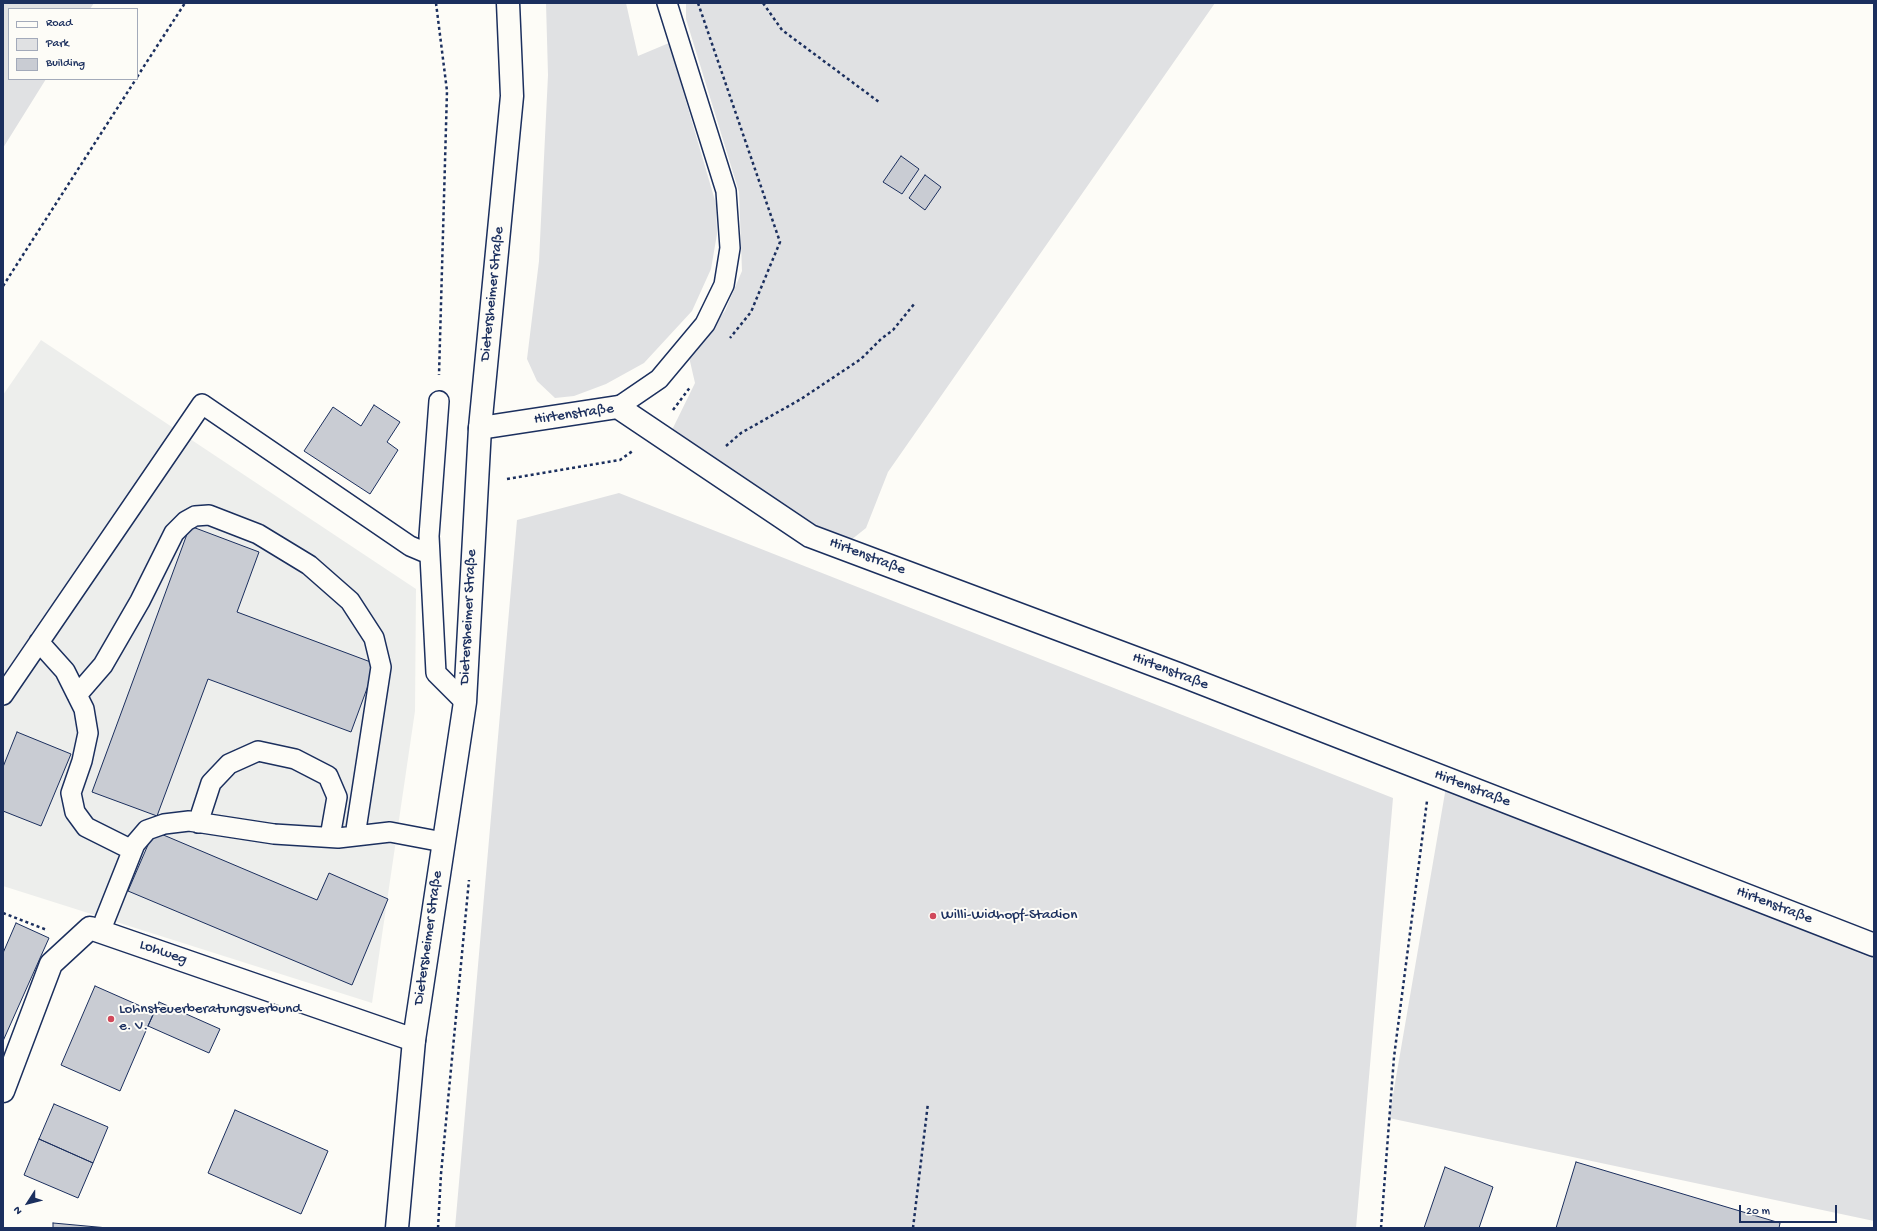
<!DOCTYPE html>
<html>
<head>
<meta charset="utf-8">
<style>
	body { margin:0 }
	#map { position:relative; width:1877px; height:1231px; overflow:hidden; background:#fdfcf7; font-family:"Gochi Hand",sans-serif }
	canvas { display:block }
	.frame { position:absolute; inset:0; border:4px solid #1b2f5e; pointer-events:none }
	.legend { position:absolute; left:8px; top:8px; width:130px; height:72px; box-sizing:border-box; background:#fdfcf7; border:1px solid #a3aaba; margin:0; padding:5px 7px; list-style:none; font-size:12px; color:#1b2f5e }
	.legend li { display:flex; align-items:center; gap:8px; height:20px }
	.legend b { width:20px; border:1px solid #a3aaba }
	.north { position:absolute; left:8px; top:1183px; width:40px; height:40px; -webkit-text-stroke:3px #fdfcf7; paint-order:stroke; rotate:234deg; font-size:11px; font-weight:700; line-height:16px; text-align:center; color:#1b2f5e }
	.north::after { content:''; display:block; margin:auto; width:14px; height:18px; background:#1b2f5e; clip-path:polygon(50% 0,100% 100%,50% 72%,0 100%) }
	.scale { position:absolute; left:1739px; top:1205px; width:98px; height:18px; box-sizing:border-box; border:2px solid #1b2f5e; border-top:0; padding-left:5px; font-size:12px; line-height:14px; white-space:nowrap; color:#1b2f5e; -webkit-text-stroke:3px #fdfcf7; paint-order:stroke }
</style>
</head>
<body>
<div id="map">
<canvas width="1877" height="1231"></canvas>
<div class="frame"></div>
<ul class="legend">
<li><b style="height:5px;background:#fdfcf7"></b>Road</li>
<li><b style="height:11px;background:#e0e1e3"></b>Park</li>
<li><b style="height:11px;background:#c9ccd3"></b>Building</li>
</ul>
<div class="north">N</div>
<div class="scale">20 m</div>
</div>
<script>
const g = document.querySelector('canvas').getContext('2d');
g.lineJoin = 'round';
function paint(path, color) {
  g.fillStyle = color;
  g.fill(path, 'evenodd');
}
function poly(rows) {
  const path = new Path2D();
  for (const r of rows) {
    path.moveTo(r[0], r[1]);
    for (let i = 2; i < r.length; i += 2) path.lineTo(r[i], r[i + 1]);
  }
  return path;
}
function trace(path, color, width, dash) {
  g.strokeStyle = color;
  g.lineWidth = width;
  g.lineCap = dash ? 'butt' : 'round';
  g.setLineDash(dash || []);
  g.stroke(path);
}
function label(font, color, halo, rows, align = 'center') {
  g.font = font + ' "Gochi Hand",sans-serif';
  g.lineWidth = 4;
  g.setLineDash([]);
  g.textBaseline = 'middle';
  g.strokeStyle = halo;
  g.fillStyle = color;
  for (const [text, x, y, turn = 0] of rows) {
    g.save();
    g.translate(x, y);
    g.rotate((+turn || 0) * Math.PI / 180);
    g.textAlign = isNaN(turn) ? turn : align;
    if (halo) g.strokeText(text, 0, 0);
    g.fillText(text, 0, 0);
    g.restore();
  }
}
const built = poly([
	[41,340,416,589,415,711,372,1003,3,886,3,395]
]);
const green = poly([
	[3,3,94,3,90,9,9,9,9,79,46,79,3,148],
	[546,3,626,3,638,56,669,43,716,204,717,234,711,269,692,311,644,363,606,384,574,396,555,398,537,381,527,359,539,261,548,75],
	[686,3,1215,3,888,472,866,528,851,540,801,523,672,430,695,383,689,357,725,311,742,271,739,192,686,19],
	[619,493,1393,798,1356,1228,455,1228,517,520],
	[1446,787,1874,959,1874,1221,1389,1118]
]);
const building = poly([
	[901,156,919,169,902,194,883,182,901,156],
	[925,175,941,187,925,210,909,198,925,175],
	[374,405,400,422,387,442,398,450,370,494,304,451,333,407,361,426,374,405],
	[190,526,259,552,237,612,376,664,351,732,208,679,157,816,92,792,190,526],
	[17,732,71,754,41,826,3,811,3,767,17,732],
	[154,831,317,900,329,873,388,899,352,985,128,891,154,831],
	[16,923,49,938,3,1041,3,953,16,923],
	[95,986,154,1012,120,1091,61,1065,95,986],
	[159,1002,220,1029,209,1053,148,1026,159,1002],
	[54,1104,108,1127,93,1163,39,1139,54,1104],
	[235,1110,328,1151,301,1214,208,1173,235,1110],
	[39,1139,93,1163,78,1198,24,1175,39,1139],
	[1576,1162,1780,1223,1779,1228,1556,1228,1576,1162],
	[1445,1167,1493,1187,1479,1228,1424,1228,1445,1167],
	[53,1223,108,1228,53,1228,53,1223]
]);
const path = poly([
	[436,3,447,91,439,375],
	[698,3,780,242,751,312,730,338],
	[763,3,782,30,879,102],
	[137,77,185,3],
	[3,286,136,79],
	[673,410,691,386],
	[726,446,741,433,801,399,861,359,881,339,893,330,915,303],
	[507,479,620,460,634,450],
	[3,913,47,930],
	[438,1228,441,1174,469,880],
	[913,1228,928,1103],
	[1381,1228,1394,1057,1427,801]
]);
const service = poly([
	[439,401,429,536,436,673,465,702],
	[618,407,659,379,705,324,724,285,730,248,726,191,667,3],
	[39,642,65,671,84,709,88,733,82,761,71,793,75,812,86,827,132,850],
	[3,695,202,404,410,546,429,554],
	[77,695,103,665,140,601,174,533,186,521,195,516,209,515,258,534,309,565,350,601,374,638,381,667,355,836],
	[198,823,211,783,229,764,258,751,295,759,328,776,337,797,330,837],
	[100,932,135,844,147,830,164,824,189,821,274,834,338,838,390,832,443,842]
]);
const minor = poly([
	[480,428,618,407,810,536,1178,674,1874,945],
	[3,1091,51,964,90,928,414,1040]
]);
const tertiary = poly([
	[397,1228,414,1040,465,702,480,428,512,96,508,3]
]);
const markers = [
	[933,916,4,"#d1495b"],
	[111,1019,4,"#d1495b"]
];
const streetNames = [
	["Dietersheimer Straße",493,294,-84],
	["Hirtenstraße",574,415,-8],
	["Hirtenstraße",867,557,21],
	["Dietersheimer Straße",469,617,-87],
	["Hirtenstraße",1170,672,21],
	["Hirtenstraße",1472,789,21],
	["Hirtenstraße",1774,906,21],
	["Dietersheimer Straße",429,938,-82],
	["Lohweg",163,953,19]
];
const poiNames = [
	["Willi-Widhopf-Stadion",941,916],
	["Lohnsteuerberatungsverbund",119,1010],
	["e. V.",119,1027]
];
paint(built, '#edeeec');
paint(green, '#e0e1e3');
paint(building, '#c9ccd3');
trace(building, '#1b2f5e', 1);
trace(service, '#1b2f5e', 22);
trace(minor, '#1b2f5e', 25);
trace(tertiary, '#1b2f5e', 25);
trace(path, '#1b2f5e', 2.5, [3, 3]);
trace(service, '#fdfcf7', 19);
trace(minor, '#fdfcf7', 22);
trace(tertiary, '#fdfcf7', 22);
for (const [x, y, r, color] of markers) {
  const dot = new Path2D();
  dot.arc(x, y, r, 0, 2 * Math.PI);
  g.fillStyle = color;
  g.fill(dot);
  trace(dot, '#fdfcf7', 1.5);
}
label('15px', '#1b2f5e', '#fdfcf7', streetNames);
label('15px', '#1b2f5e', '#fdfcf7', poiNames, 'left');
</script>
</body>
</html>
